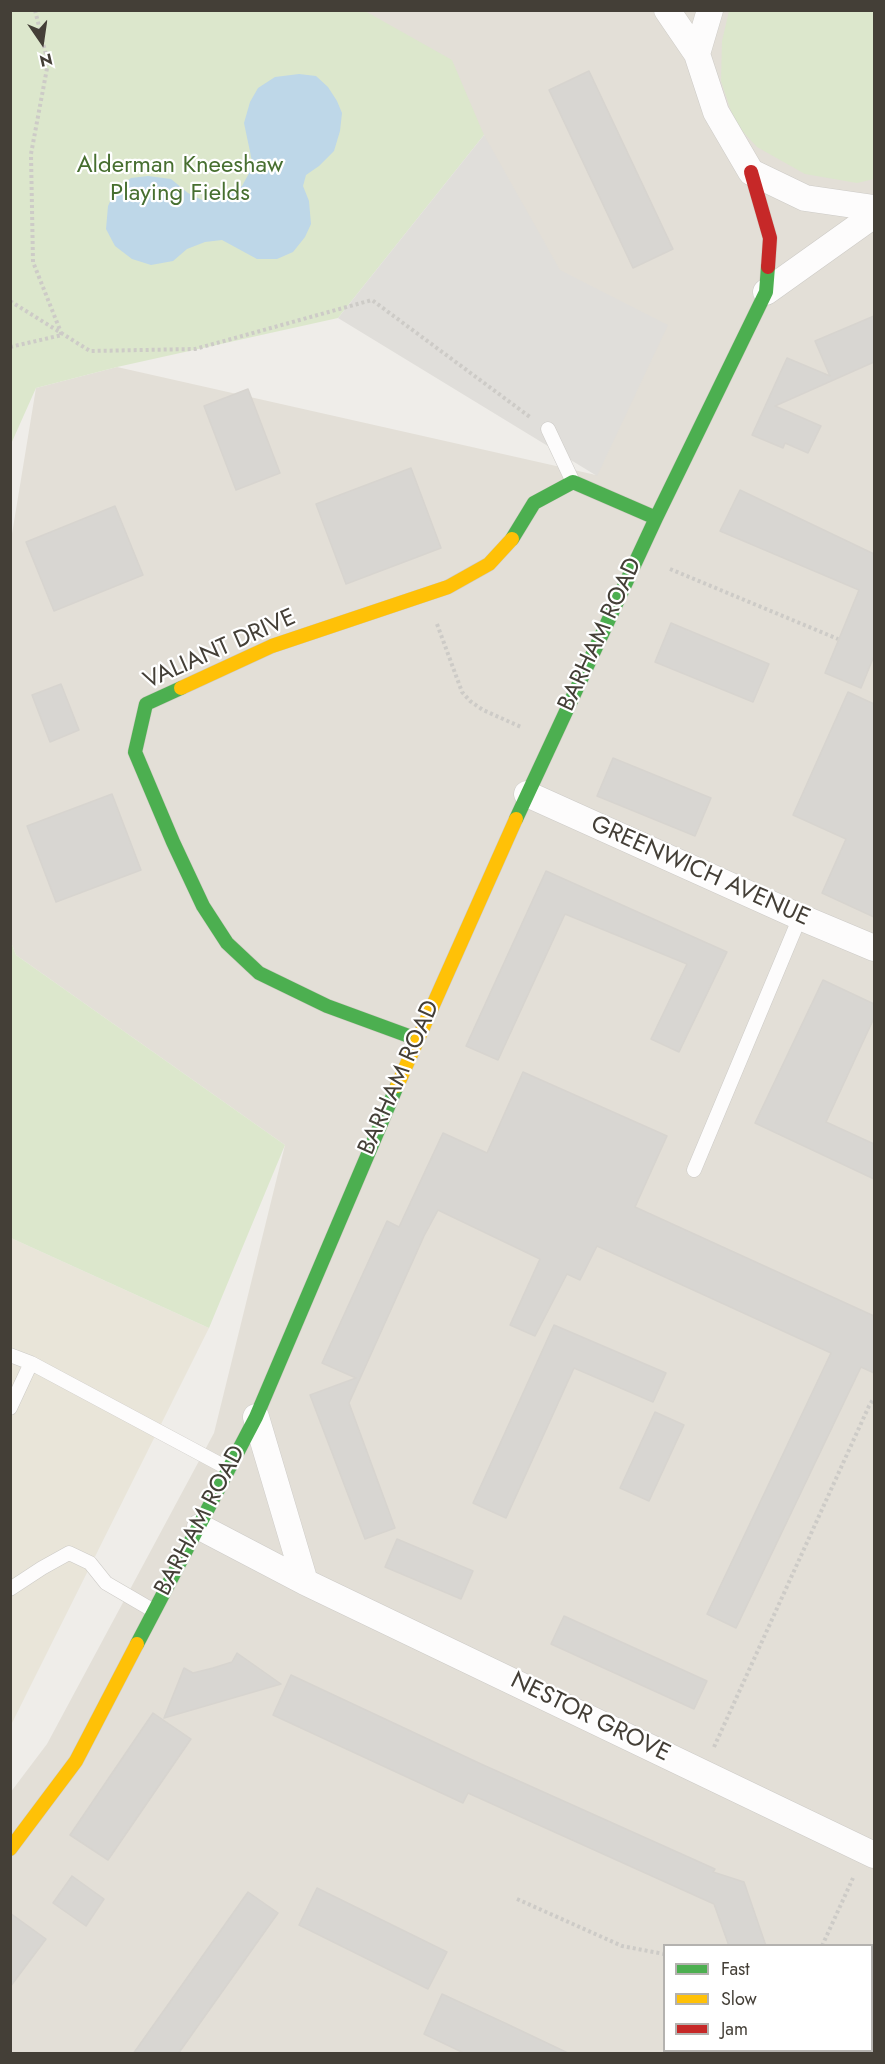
<!DOCTYPE html>
<html>
<head>
<meta charset="utf-8">
<style>
	body { margin:0 }
	#map { position:relative; width:885px; height:2064px; overflow:hidden; background:#efede9; font-family:Jost,sans-serif }
	canvas { display:block }
	.frame { position:absolute; inset:0; border:12px solid #443f37; pointer-events:none }
	.legend { position:absolute; left:663px; top:1944px; width:210px; height:108px; box-sizing:border-box; background:#fff; border:2px solid #b4b2af; margin:0; padding:8px 10px; list-style:none; font-size:18px; color:#443f37 }
	.legend li { display:flex; align-items:center; gap:12px; height:30px }
	.legend b { width:30px; border:2px solid #b4b2af }
	.north { position:absolute; left:12px; top:12px; width:60px; height:60px; -webkit-text-stroke:4px #fff; paint-order:stroke; rotate:167deg; font-size:16px; font-weight:700; line-height:24px; text-align:center; color:#443f37 }
	.north::after { content:''; display:block; margin:auto; width:21px; height:27px; background:#443f37; clip-path:polygon(50% 0,100% 100%,50% 72%,0 100%) }
</style>
</head>
<body>
<div id="map">
<canvas width="885" height="2064"></canvas>
<div class="frame"></div>
<ul class="legend">
<li><b style="height:8px;background:#4caf50"></b>Fast</li>
<li><b style="height:8px;background:#ffc107"></b>Slow</li>
<li><b style="height:8px;background:#c62828"></b>Jam</li>
</ul>
<div class="north">N</div>
</div>
<script>
const g = document.querySelector('canvas').getContext('2d');
g.lineJoin = 'round';
function paint(path, color) {
  g.fillStyle = color;
  g.fill(path, 'evenodd');
}
function poly(rows) {
  const path = new Path2D();
  for (const r of rows) {
    path.moveTo(r[0], r[1]);
    for (let i = 2; i < r.length; i += 2) path.lineTo(r[i], r[i + 1]);
  }
  return path;
}
function trace(path, color, width, dash) {
  g.strokeStyle = color;
  g.lineWidth = width;
  g.lineCap = dash ? 'butt' : 'round';
  g.setLineDash(dash || []);
  g.stroke(path);
}
function label(font, color, halo, rows, align = 'center') {
  g.font = font + ' Jost,sans-serif';
  g.lineWidth = 4.5;
  g.setLineDash([]);
  g.textBaseline = 'middle';
  g.strokeStyle = halo;
  g.fillStyle = color;
  for (const [text, x, y, turn = 0] of rows) {
    g.save();
    g.translate(x, y);
    g.rotate((+turn || 0) * Math.PI / 180);
    g.textAlign = isNaN(turn) ? turn : align;
    if (halo) g.strokeText(text, 0, 0);
    g.fillText(text, 0, 0);
    g.restore();
  }
}
const residential = poly([
	[217,11,874,11,874,2053,11,2053,10,1793,47,1744,214,1433,285,1145,16,955,11,942,11,540,36,388,117,367,596,475,484,135],
	[664,1946,872,1946,872,2050,664,2050]
]);
const education = poly([
	[11,1238,209,1328,11,1725]
]);
const green = poly([
	[11,11,365,11,452,60,484,135,338,318,117,367,36,388,11,444],
	[729,11,874,11,874,179,857,183,805,174,757,147,735,123,721,81,722,41],
	[11,942,16,955,285,1145,209,1328,11,1238]
]);
const parking = poly([
	[484,135,560,270,668,325,597,476,338,318]
]);
const water = poly([
	[299,74,316,76,328,87,337,101,342,113,340,131,334,151,319,166,306,175,303,186,309,201,311,224,305,237,293,252,277,259,257,259,222,240,205,242,187,249,173,261,151,265,132,259,115,246,106,229,108,206,116,189,131,178,148,176,171,179,188,193,202,200,223,198,242,186,253,166,244,123,250,102,258,88,275,77]
]);
const building = poly([
	[589,71,673,249,633,268,549,90,589,71],
	[874,316,874,362,775,406,821,426,808,453,785,443,783,448,752,435,787,358,830,376,815,341,874,316],
	[248,389,280,473,236,490,204,406,248,389],
	[411,468,441,548,346,584,316,504,411,468],
	[740,490,874,554,874,656,861,688,825,673,859,590,720,531,740,490],
	[115,506,143,575,54,611,26,542,115,506],
	[671,623,769,664,753,702,655,662,671,623],
	[61,684,79,730,50,742,32,695,61,684],
	[848,692,874,704,874,917,822,893,846,839,793,815,848,692],
	[613,758,711,798,695,836,597,796,613,758],
	[112,794,141,870,56,902,27,826,112,794],
	[546,871,727,952,679,1052,651,1039,687,964,565,914,498,1060,466,1046,546,871],
	[823,980,874,1004,874,1018,826,1122,874,1144,874,1179,755,1123,823,980],
	[523,1072,667,1136,635,1207,874,1316,874,1373,861,1367,736,1628,707,1614,831,1353,597,1246,580,1280,567,1274,535,1336,510,1325,540,1259,438,1210,424,1236,349,1403,395,1528,365,1539,310,1395,356,1378,322,1363,387,1221,399,1227,443,1133,487,1153,523,1072],
	[554,1325,666,1373,653,1402,574,1368,506,1518,473,1503,554,1325],
	[655,1412,684,1425,649,1501,620,1488,655,1412],
	[397,1539,473,1571,461,1599,385,1567,397,1539],
	[564,1616,707,1681,694,1709,551,1644,564,1616],
	[237,1653,281,1684,164,1718,184,1668,193,1673,213,1668,232,1662,237,1653],
	[291,1675,481,1764,715,1869,713,1872,744,1882,766,1946,729,1946,714,1904,468,1793,463,1803,273,1715,291,1675],
	[153,1713,191,1739,108,1860,70,1835,153,1713],
	[72,1876,104,1899,86,1926,53,1903,72,1876],
	[317,1888,447,1952,428,1989,299,1925,317,1888],
	[248,1892,278,1913,178,2054,133,2054,248,1892],
	[10,1913,46,1939,10,1987,10,1913],
	[442,1994,507,2024,570,2054,466,2054,424,2034,442,1994]
]);
const path = poly([
	[10,301,90,351,195,349,372,300,530,417],
	[10,347,62,335,33,262,31,154,48,63,35,10],
	[670,569,838,639],
	[437,624,462,692,470,701,483,710,521,727],
	[714,1747,869,1406,874,1398],
	[517,1899,622,1946,664,1954],
	[822,1946,853,1878],
	[872,2039,874,2040],
	[772,2054,773,2050]
]);
const lane = poly([
	[548,429,573,482],
	[694,1170,800,917],
	[10,1355,31,1363,229,1469],
	[10,1408,31,1363],
	[10,1589,42,1568,69,1553,90,1563,106,1583,154,1611]
]);
const street = poly([
	[667,10,697,54],
	[710,10,697,54,716,112,751,172,805,198,874,208],
	[766,292,874,215],
	[527,794,800,917,874,948],
	[256,1417,305,1582],
	[200,1527,305,1582,874,1855]
]);
const fast = poly([
	[512,539,534,503,573,482,656,518],
	[181,688,146,704,135,752,173,842,203,906,227,943,259,973,327,1006,417,1039],
	[516,819,656,518,766,292,768,267],
	[137,1644,256,1417,397,1086]
]);
const slow = poly([
	[181,688,272,646,448,587,489,564,512,539],
	[397,1086,516,819],
	[10,1849,76,1761,137,1644]
]);
const jam = poly([
	[751,172,770,238,768,267]
]);
const parkNames = [
	["Alderman Kneeshaw",180,166],
	["Playing Fields",180,194]
];
const streetNames = [
	["BARHAM ROAD",601,635,-65],
	["VALIANT DRIVE",220,650,-24],
	["GREENWICH AVENUE",700,872,24],
	["BARHAM ROAD",400,1078,-66],
	["BARHAM ROAD",201,1521,-62],
	["NESTOR GROVE",590,1718,26]
];
paint(residential, '#e3dfd7');
paint(education, '#e9e5d9');
paint(green, '#dce7cc');
paint(parking, '#e0deda');
paint(water, '#bed7e8');
paint(building, '#d8d6d2');
trace(building, '#d7d4cf', 1.5);
trace(lane, '#cdcbc7', 15);
trace(street, '#cdcbc7', 27);
trace(fast, '#cecac1', 15);
trace(slow, '#cecac1', 15);
trace(jam, '#cecac1', 15);
trace(path, '#cdcbc7', 4, [3, 3]);
trace(lane, '#fdfcfc', 14);
trace(street, '#fdfcfc', 26);
trace(fast, '#4caf50', 14);
trace(slow, '#ffc107', 14);
trace(jam, '#c62828', 14);
label('24px', '#476f30', '#fff', parkNames);
label('24px', '#443f37', '#fff', streetNames);
</script>
</body>
</html>
